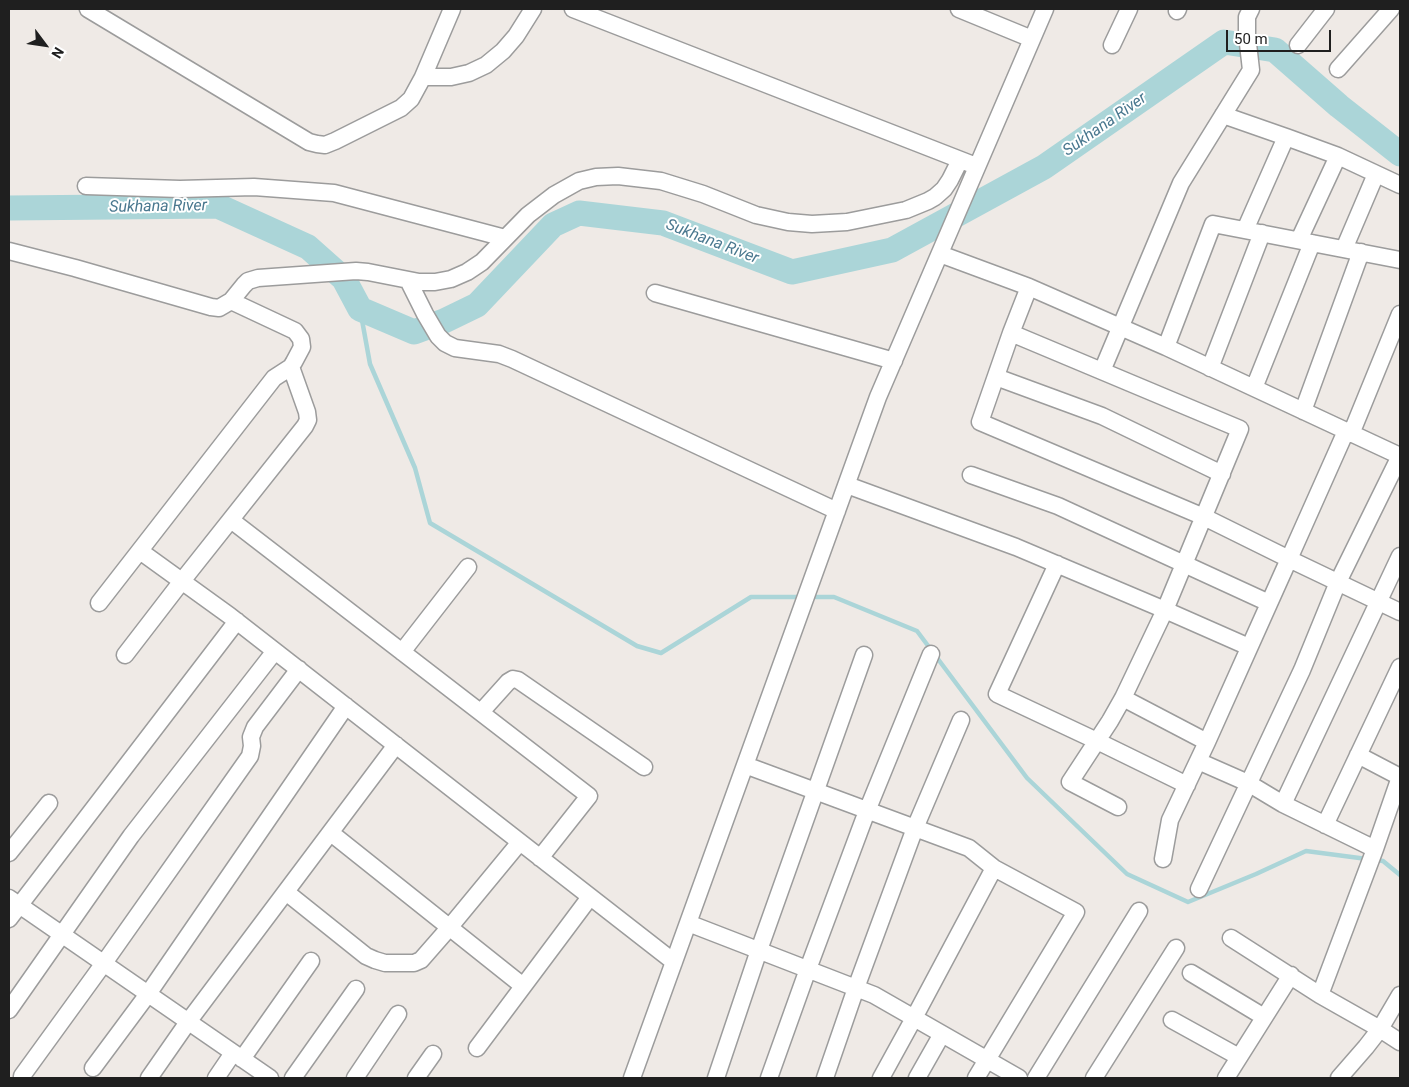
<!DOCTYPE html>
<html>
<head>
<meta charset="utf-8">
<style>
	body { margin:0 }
	#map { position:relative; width:1409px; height:1087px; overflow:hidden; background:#efeae6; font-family:Roboto,sans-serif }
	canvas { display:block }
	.frame { position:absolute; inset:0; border:10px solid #1f1f1f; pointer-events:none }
	.north { position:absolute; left:20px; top:20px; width:50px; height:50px; -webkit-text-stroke:4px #fff; paint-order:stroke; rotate:121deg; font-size:14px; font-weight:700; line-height:20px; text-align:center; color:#1f1f1f }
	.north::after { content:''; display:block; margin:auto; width:18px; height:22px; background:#1f1f1f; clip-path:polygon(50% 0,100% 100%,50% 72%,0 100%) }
	.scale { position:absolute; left:1226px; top:30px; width:105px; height:22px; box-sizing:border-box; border:2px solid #1f1f1f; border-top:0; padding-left:6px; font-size:15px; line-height:18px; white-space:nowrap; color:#1f1f1f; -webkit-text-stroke:4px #fff; paint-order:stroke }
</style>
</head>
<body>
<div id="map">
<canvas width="1409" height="1087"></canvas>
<div class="frame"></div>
<div class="north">N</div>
<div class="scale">50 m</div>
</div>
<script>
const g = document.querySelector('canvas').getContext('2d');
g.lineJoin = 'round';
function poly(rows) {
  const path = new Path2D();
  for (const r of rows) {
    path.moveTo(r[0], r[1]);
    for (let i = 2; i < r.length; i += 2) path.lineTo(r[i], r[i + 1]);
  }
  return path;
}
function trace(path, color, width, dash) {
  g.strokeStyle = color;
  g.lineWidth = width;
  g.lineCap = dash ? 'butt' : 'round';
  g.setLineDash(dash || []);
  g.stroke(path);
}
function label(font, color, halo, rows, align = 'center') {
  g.font = font + ' Roboto,sans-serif';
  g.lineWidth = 4;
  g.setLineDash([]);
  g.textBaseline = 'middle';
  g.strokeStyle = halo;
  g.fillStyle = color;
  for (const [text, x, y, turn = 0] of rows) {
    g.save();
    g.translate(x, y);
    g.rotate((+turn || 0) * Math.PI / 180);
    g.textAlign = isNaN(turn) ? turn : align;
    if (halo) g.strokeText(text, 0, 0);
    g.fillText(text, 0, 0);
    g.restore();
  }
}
const stream = poly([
	[360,309,370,364,415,468,430,523,637,646,661,653,751,597,801,597],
	[809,597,834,597,917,631,1027,778,1127,874,1188,902,1256,874,1306,851,1367,859],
	[1375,860,1383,861,1400,875]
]);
const river = poly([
	[9,208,218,206,308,247,344,279,360,309,414,332,444,321,477,305,553,225,579,213,663,223,792,272,892,250,1044,167,1224,42,1275,50,1339,106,1400,154]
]);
const minor = poly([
	[88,9,309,142,317,144,325,145,335,141,401,108,411,99,423,77,452,9],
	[573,9,971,164],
	[959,9,1032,39],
	[1177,11,1178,9],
	[1112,45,1129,9],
	[1298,45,1326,9],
	[1338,69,1391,9],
	[423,77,451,77,469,73,486,65,503,51,516,36,533,9],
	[1223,115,1286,137],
	[86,186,180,189,254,187,334,193,505,238],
	[1245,230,1286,137,1338,156,1400,185],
	[1299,240,1338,156],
	[1344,249,1376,174],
	[9,251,75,268,211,307,219,308,231,301,295,331,301,339,302,347,294,362,291,367,274,378,99,603],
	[940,254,1029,287],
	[408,280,425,314,438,336,445,343,455,348,499,354,512,359,837,511],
	[655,293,894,361],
	[231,301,244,285,248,281,258,278,356,271,368,272,419,282,435,282,451,279,467,272,482,262,528,215,554,195,579,181,596,177,618,176,661,181,703,194,756,215,788,222,812,224,847,222,906,210,928,201,935,197,944,189,950,180,960,160],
	[1011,333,980,422,1204,517,1289,559,1346,431],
	[1166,347,1213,224,1400,260],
	[1210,368,1262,233],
	[1102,371,1181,183,1251,70,1247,35,1247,17,1251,9],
	[996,377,1102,416,1222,474],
	[1254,388,1312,243],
	[1303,411,1361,252],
	[1351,434,1400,314],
	[971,475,1058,506,1084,518,1269,603],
	[847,485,1016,547,1165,610,1240,429,1011,333,1029,287,1166,347,1400,456],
	[231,520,589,796,540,858],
	[140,551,230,616,674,962],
	[1400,556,1283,804,1375,849,1400,777],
	[1057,564,997,694,1097,741,1187,785],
	[402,652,468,567],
	[125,655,182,581,305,426,308,420,307,412,291,367],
	[1123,698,1207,742],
	[481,712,508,682,513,679,518,680,644,767],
	[1358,755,1400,777],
	[1198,761,1248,783,1283,804],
	[745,765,969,848,994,868,1076,912,976,1078],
	[1118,807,1070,782,1110,721,1123,698,1165,610,1249,647],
	[1325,825,1400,667],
	[331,833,523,986],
	[9,853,49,803],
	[1163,859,1170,820,1207,742,1289,559,1400,612],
	[1199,889,1302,670,1338,582,1400,456],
	[286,892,366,956,375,960,385,963,414,963,421,960,449,928,520,842],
	[9,898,270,1078],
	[9,919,237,621],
	[688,923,874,995,1019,1078],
	[1231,938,1320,995,1380,1029,1400,1042],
	[1191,973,1264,1017],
	[1320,995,1375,849],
	[9,1010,131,836,275,651],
	[1172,1020,1239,1057],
	[477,1048,590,897],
	[242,1059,311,961],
	[93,1068,148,994,346,706],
	[22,1076,104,963,250,756,252,746,251,737,255,727,299,669],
	[149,1078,188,1022,396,745],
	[216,1078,233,1053],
	[293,1078,356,989],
	[355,1078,398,1014],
	[416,1078,433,1054],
	[632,1078,878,397,1045,9],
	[716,1078,759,950,864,655],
	[769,1078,808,969,867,811,931,654],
	[825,1078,856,988,915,828,961,720],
	[881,1078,914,1018,994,868],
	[917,1078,942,1034],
	[1036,1078,1139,911],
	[1094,1078,1176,948],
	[1226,1078,1291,975],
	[1339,1078,1366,1047,1380,1029,1400,995]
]);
const waterNames = [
	["Sukhana River",1105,125,-35],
	["Sukhana River",158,207,-1],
	["Sukhana River",712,242,21]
];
trace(stream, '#abd5d8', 4.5);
trace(river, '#abd5d8', 25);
trace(minor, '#9c9c9c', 19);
trace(minor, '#fff', 16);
label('italic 16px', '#4a788f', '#fff', waterNames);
</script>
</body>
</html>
